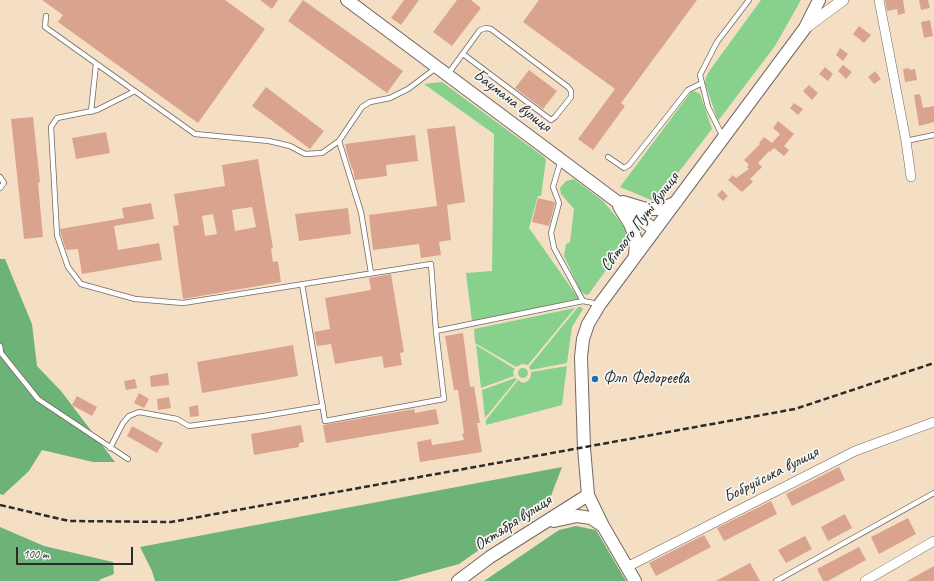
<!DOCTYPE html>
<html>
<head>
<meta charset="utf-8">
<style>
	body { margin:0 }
	#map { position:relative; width:934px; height:581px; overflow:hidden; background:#f4dfc5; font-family:Caveat,sans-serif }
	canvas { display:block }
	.scale { position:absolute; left:16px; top:547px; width:117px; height:18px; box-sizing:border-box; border:2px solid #2b2b2b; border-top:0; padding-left:5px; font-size:12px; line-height:14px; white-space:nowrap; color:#2b2b2b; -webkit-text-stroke:3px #f6f6f2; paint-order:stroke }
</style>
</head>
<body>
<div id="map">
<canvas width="934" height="581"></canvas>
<div class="scale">100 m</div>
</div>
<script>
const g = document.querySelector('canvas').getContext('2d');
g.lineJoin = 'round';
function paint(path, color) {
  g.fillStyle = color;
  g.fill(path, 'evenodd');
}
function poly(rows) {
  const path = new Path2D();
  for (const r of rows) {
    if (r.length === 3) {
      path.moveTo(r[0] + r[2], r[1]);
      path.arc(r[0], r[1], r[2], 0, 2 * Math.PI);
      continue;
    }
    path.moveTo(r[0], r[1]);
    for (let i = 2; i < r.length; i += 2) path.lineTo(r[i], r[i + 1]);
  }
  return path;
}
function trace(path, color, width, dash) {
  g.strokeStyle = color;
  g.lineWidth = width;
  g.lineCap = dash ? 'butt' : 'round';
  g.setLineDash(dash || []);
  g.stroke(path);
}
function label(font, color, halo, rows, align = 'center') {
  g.font = font + ' Caveat,sans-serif';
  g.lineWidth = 3.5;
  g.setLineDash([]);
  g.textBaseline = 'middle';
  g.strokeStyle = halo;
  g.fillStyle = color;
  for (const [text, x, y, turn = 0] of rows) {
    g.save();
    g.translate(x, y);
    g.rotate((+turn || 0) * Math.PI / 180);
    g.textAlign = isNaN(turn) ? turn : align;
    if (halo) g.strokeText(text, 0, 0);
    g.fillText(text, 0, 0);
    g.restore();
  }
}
const green = poly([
	[761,0,801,0,775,46,718,121,705,83,706,77,710,70],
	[442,82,544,157,546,160,541,196,538,196,529,228,579,299,472,321,466,273,492,271,494,134,424,84],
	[694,91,700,94,712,129,661,195,655,200,651,200,620,187,691,92],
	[574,179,603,201,618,219,624,228,627,238,627,241,588,295,584,294,580,290,564,256,566,244,570,242,574,209,561,194,560,188,566,181],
	[578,307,581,307,583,309,572,327,567,363,531,370,529,367],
	[575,308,528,365,522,364,516,367,475,343,474,329],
	[476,345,515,369,513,372,514,376,481,388],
	[567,366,562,405,486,425,486,420,518,380,523,383,528,381,531,376,531,372],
	[523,373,5],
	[515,378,517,379,485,418,482,390]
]);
const forest = poly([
	[0,259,5,259,32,324,37,366,61,391,115,462,93,462,42,450,29,471,3,495,0,494],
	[562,467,549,501,459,564,397,581,155,581,152,571,140,547],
	[576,526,596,530,626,581,484,581,559,530],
	[0,527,44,546,113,562,114,574,99,580,100,581,0,581]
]);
const building = poly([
	[42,0,225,0,265,29,198,123,58,22,63,15],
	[260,0,278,0,272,9],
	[303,0,403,71,387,93,288,21],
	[404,0,419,0,401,25,391,18],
	[457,0,471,0,481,8,452,46,433,32],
	[539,0,697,0,621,103,625,106,593,150,578,139,615,89,523,22],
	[885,0,903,0,905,13,898,15,897,9,887,11],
	[919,0,928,0,930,8,921,10],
	[930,20,933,36,924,38,921,22],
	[859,26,871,35,864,43,853,34],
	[840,48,848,54,843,61,836,55],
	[843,65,852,72,846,79,838,71],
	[825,67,833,74,828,81,819,74],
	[909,68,909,70,915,69,917,80,905,82,903,69],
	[529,70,557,91,543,109,515,88],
	[875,71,881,79,874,84,868,77],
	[809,85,818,93,812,100,803,91],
	[266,87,324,131,310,149,252,106],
	[920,94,923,108,934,106,934,122,919,126,914,95],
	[794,103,803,109,798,115,790,108],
	[33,117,40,182,38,183,43,237,24,239,11,119],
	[778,121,794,134,784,146,789,150,784,156,774,148,770,152,769,151,758,163,762,167,750,179,753,182,742,192,728,180,733,175,736,178,749,169,747,167,749,165,744,160,760,144,759,143,764,137,772,143,780,134,773,128],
	[455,126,465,202,447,205,451,240,439,242,441,255,421,258,419,244,373,250,369,215,437,206,427,129],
	[106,132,110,153,76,159,72,138],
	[415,135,418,161,386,165,387,176,355,180,353,169,352,169,347,153,345,144],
	[258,159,273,248,271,249,273,262,278,261,281,282,183,299,173,226,179,225,174,194,225,186,222,165],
	[252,207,256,227,235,231,232,210],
	[213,214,217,234,205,236,202,216],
	[722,190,728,196,723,201,717,195],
	[538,198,555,202,555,203,549,226,532,222],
	[151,203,154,219,114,226,118,250,159,243,162,260,82,274,78,249,66,250,61,234,60,229,124,218,122,208],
	[348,208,351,234,299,241,295,214],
	[391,274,404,352,400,353,402,365,384,368,382,356,335,364,331,344,317,346,314,332,330,329,325,298,371,290,369,278],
	[463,333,470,387,474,386,480,423,477,423,482,452,420,462,417,442,431,439,432,445,464,440,462,434,464,433,458,390,454,390,445,336],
	[293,345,298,376,202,393,197,362],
	[168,373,169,385,151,387,150,376],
	[135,379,137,388,126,390,124,381],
	[139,393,149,399,144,408,134,403],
	[77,396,97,407,92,416,72,405],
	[169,397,171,408,158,410,157,399],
	[198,405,199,416,190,417,189,407],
	[414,409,415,413,436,409,439,424,326,443,323,425],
	[301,425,304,442,299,443,299,447,254,455,251,434],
	[132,426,163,443,157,453,127,436],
	[839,467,845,480,792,506,786,494],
	[771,501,777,514,724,541,717,528],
	[845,514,852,528,828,541,821,527],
	[908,518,916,534,879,554,871,537],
	[704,535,711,547,656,576,649,563],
	[805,536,812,549,786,563,778,550],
	[859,547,866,560,828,581,823,581,817,569],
	[750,563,760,581,716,581],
	[934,566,934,581,907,581]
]);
const service = poly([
	[46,16,45,27,195,134,269,141,290,146,305,154,322,153,339,141,362,107,370,102,390,98,408,89,436,68],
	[448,74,480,30,486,28,491,29,568,87,571,91,571,97,555,117,551,120,463,54],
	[135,91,97,110,57,118,51,127,57,235,68,267,81,284,135,299,183,303,431,264,436,331,583,301],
	[91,112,96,64],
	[723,137,708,107,700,75,717,42,749,0],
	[339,141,361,212,371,273],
	[906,141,934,135],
	[608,157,624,168,629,165,688,90,702,83],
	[561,160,553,187,559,203,551,233,554,248,583,301,598,304],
	[0,177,4,183,0,188],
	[302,284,325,421,444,399,436,331],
	[0,346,1,353,38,399,128,459],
	[110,448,123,423,129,416,139,412,177,419,189,426,264,416,323,406],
	[776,581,934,493]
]);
const minor = poly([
	[879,0,906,141,911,177],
	[627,567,855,451,934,422],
	[865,581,934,541]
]);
const tertiary = poly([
	[805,28,843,0]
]);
const secondary = poly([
	[347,0,655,230],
	[623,202,646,209,662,209,676,202],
	[619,206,630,224,636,240,635,256],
	[554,521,577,516,591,518,603,526],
	[458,581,490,557,588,495],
	[635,581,603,526,588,495,584,448,581,357,583,339,588,324,600,304,805,28,819,0]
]);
const rail = poly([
	[0,505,69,521,171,522,795,409,934,363]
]);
const markers = [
	[595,379,4,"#1f6fb2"]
];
const streetNames = [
	["Баумана вулиця",512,101,37],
	["Світлого Путі вулиця",640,222,-53],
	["Бобруйська вулиця",771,475,-27],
	["Октября вулиця",513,523,-33]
];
const poiNames = [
	["Флп Федореева",603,379]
];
paint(green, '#87d18d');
paint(forest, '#6db378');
paint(building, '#daa38d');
trace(service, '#716a61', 6);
trace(minor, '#716a61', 10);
trace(tertiary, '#716a61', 12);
trace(secondary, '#716a61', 14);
trace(service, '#fff', 4.5);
trace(minor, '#fff', 9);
trace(tertiary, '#fff', 11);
trace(secondary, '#fff', 12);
trace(rail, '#2b2b2b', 2.5, [6, 3]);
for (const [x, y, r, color] of markers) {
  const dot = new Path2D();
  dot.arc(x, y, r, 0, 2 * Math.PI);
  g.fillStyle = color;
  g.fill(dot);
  trace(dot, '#f6f6f2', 1.5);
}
label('17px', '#2b2b2b', '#f6f6f2', streetNames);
label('17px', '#2b2b2b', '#f6f6f2', poiNames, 'left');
</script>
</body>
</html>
